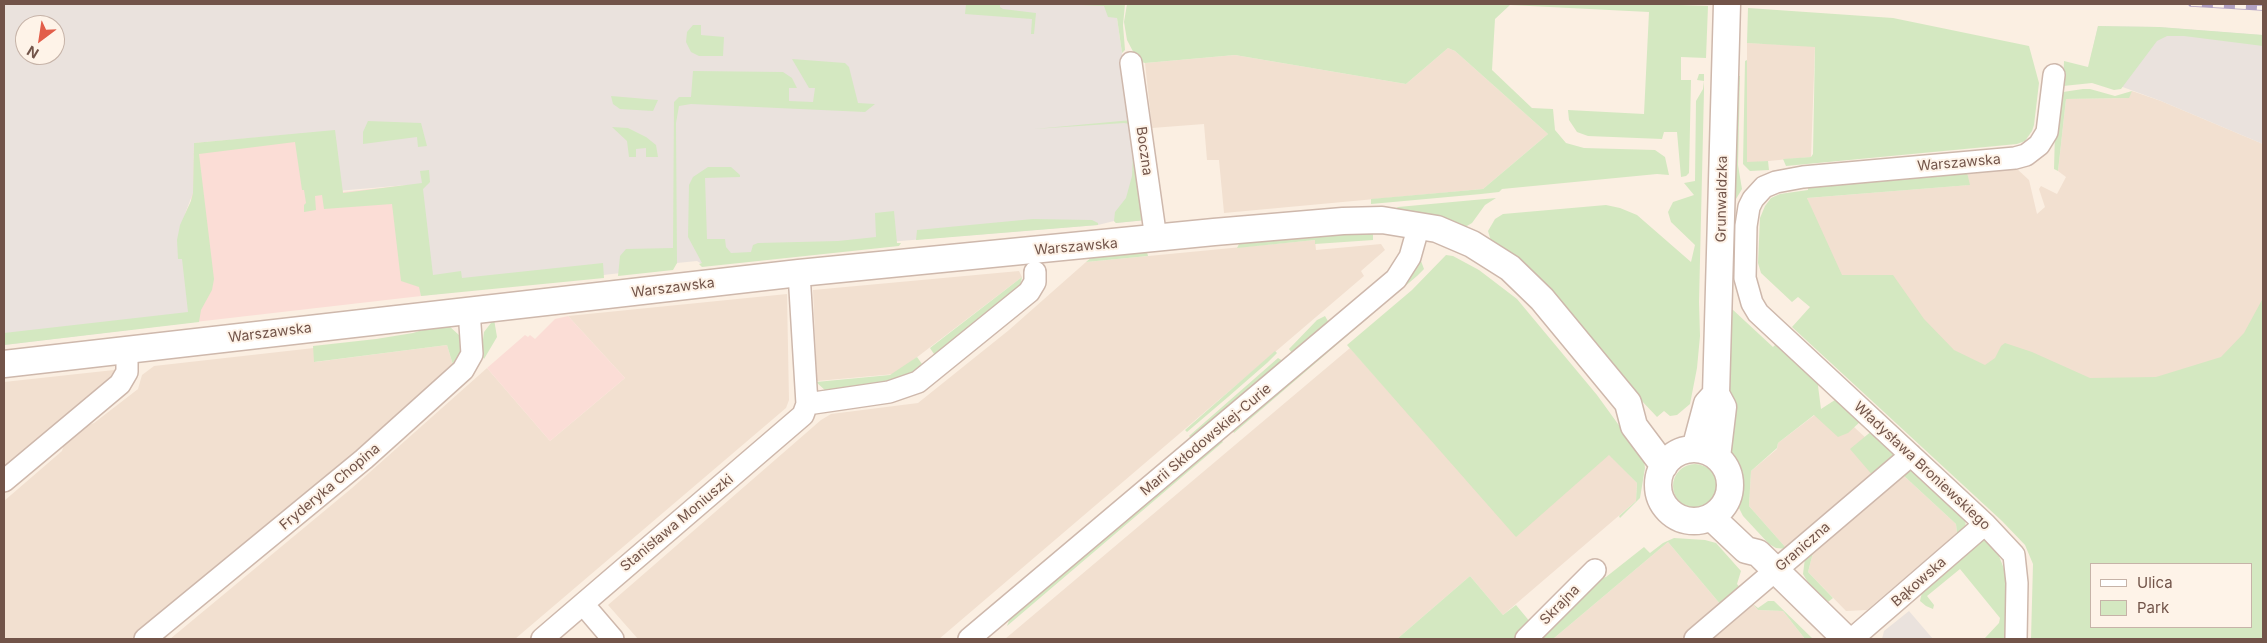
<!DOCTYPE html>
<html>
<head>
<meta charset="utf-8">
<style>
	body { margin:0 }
	#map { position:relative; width:2267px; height:643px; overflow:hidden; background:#fbefe2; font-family:Inter,sans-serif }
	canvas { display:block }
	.frame { position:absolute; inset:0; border:5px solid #725449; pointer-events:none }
	.legend { position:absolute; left:2090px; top:563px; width:162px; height:65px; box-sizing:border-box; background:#fef3e8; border:1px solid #c6b3a8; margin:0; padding:6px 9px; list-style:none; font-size:15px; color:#725449 }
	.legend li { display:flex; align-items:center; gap:10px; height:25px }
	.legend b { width:25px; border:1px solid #c6b3a8 }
	.north { position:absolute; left:15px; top:15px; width:50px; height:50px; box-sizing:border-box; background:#fef3e8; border:1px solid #c6b3a8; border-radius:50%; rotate:211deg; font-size:14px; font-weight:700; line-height:20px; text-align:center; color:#725449 }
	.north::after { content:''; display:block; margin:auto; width:18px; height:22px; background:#e25e4a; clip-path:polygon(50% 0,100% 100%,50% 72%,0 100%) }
</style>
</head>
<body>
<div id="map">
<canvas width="2267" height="643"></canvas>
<div class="frame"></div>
<ul class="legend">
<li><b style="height:6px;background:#fff"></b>Ulica</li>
<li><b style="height:14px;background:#d4e8c1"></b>Park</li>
</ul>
<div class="north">N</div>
</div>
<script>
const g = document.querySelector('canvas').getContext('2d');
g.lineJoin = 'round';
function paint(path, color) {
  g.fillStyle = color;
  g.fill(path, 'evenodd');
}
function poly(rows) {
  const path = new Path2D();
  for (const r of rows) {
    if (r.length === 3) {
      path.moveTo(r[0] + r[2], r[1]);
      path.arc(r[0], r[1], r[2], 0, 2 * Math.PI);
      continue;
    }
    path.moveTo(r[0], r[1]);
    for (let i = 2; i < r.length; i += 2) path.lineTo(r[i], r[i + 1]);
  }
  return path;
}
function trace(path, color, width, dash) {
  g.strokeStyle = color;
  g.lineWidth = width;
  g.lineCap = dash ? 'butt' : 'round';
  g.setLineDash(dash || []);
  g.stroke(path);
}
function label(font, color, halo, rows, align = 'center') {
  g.font = font + ' Inter,sans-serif';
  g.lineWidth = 4;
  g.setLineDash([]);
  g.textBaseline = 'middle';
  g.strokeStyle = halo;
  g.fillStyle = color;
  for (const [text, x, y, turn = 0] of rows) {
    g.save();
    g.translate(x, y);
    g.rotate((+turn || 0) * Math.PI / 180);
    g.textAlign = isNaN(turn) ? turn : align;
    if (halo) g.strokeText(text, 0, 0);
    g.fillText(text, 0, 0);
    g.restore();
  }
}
const residential = poly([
	[1747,43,1815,46,1811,157,1747,163],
	[1448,48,1455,51,1548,134,1483,189,1224,213,1219,160,1207,160,1204,124,1152,128,1145,63,1235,55,1406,84],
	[2132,91,2161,101,2263,144,2263,375,2219,394,1964,366,1854,324,1807,198,1969,185,1967,171,2016,168,2029,180,2037,214,2045,207,2039,189,2041,186,2057,194,2066,177,2058,171,2066,99,2128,98],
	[1315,240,1316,250,1381,244,1385,250,1361,271,1364,276,939,639,638,639,608,605,821,420,831,414,918,403,1009,330,1086,262],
	[1019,271,1022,277,895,374,817,381,813,290],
	[787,294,789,400,786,408,515,639,170,639,352,488,487,368,550,441,625,378,568,316],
	[447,345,453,365,352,457,131,639,4,639,4,501,62,451,64,444,85,426,94,423,138,389,142,375,154,366,314,348,315,362],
	[1350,348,1391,394,1609,454,1637,483,1636,501,1503,615,1470,576,1397,639,1005,639],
	[114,370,114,375,4,469,4,382],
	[1829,404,1892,462,1787,549,1749,506,1751,471,1777,449,1778,443],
	[1903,475,1956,524,1957,533,1867,610,1846,611,1808,572,1814,549],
	[1668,542,1721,605,1681,639,1553,639],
	[1750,604,1753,604,1758,610,1783,611,1805,639,1708,639]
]);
const commercial = poly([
	[325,132,343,192,408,185,421,296,195,322,185,214,191,201,194,143],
	[568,316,625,378,550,441,487,368,525,335,528,337,530,335,535,339,555,319]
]);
const industrial = poly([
	[4,4,1115,4,1122,53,1123,75,1146,220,1116,223,1114,221,1098,225,900,241,769,256,768,254,756,255,756,257,702,264,697,261,677,263,673,267,421,296,407,185,337,191,324,132,194,143,193,193,185,214,195,322,4,345],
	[25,25,55,25,55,55,25,55],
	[2098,26,2159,27,2263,35,2263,144,2161,101,2087,74],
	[1909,611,1933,639,1882,639,1884,631]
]);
const green = poly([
	[966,4,1000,4,1000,7,1003,9,1036,13,1034,34,1031,34,1032,19,965,14],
	[1058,4,1125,4,1123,25,1125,50,1122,53,1117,18,1108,17,1104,6],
	[1127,4,1650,4,1708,6,1706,58,1681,57,1681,80,1691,80,1689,173,1686,176,1681,177,1677,132,1664,132,1662,139,1588,136,1577,132,1569,120,1568,110,1644,114,1649,12,1510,5,1495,19,1492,70,1532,108,1553,109,1555,130,1566,143,1584,148,1655,150,1665,157,1669,175,1657,174,1502,189,1499,192,1481,194,1371,204,1371,199,1483,189,1548,134,1455,51,1448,48,1406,84,1235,55,1145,63,1138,61,1127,40,1124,22],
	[1748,8,1893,18,2029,46,2039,83,2034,125,2032,131,2025,141,2017,144,1786,166,1783,159,1811,157,1813,154,1815,47,1747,43],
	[693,25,701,25,701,35,724,37,723,56,699,56,691,52,686,42,687,32],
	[2098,26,2159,27,2263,35,2263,46,2184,36,2167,36,2157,41,2121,89,2114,90,2092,83,2063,86,2064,61,2088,67],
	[792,59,845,63,849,67,858,103,875,104,865,112,691,104,679,106,676,123,677,263,673,270,618,276,620,256,626,249,673,248,674,102,679,97,691,97,693,71,783,72,792,78,797,88,789,88,789,101,813,102,815,88,809,88],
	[1747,60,1747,162,1768,161,1769,170,1750,171,1743,164,1745,61],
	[1699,74,1704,74,1704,91,1699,302,1700,336,1697,368,1690,404,1677,415,1670,416,1664,411,1657,417,1491,241,1488,231,1495,219,1503,214,1606,205,1620,208,1637,215,1691,262,1695,245,1671,222,1668,212,1673,202,1694,195,1684,183,1695,181,1696,101,1703,89,1704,81,1697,80],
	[1737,76,1740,76,1738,165,1742,189,1733,204],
	[2083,89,2090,89,2115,96,2132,91,2129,98,2066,99,2058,171,2054,169,2055,133,2063,92],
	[611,96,658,100,653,111,620,109,613,104],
	[1132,120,1146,220,1116,223,1114,221,1115,212,1126,198,1132,176,1133,154,1130,124,1124,123,1034,129],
	[368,121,421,123,427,146,418,147,417,137,363,144,363,132],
	[612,127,628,128,646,137,656,145,658,157,646,157,646,148,636,149,636,157,629,157,627,141],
	[335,130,343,193,422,183,420,171,429,170,430,182,423,189,433,275,461,271,462,278,603,263,604,278,421,296,419,287,401,281,392,204,324,209,322,195,315,196,316,210,304,212,304,205,306,203,304,190,302,190,295,142,199,154,214,279,212,290,201,310,199,322,4,345,4,333,188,312,182,259,178,259,177,240,180,225,191,201,193,193,194,143],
	[708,167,731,167,740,175,740,177,705,178,707,239,725,239,726,247,731,253,751,252,753,245,758,243,838,241,876,237,875,213,894,211,897,243,901,243,899,246,702,267,699,264,702,263,688,237,689,185,693,177],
	[1967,172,1970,185,1807,198,1842,275,1893,275,1924,319,1954,350,1985,365,1995,358,2001,346,2005,343,2032,352,2090,378,2156,377,2221,357,2244,333,2263,298,2263,639,2031,639,2033,564,2025,545,2002,521,1792,327,1810,307,1798,297,1792,302,1761,273,1758,263,1760,218,1765,206,1771,198,1780,194,1808,190,1808,184],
	[2091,564,2251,564,2251,627,2091,627],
	[1496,198,1485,205,1472,223,1465,227,1393,210,1398,207],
	[1033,219,1092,220,1098,223,1098,225,916,240,917,230],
	[1373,230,1373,240,1315,244,1315,240,1237,248,1242,238,1300,233,1301,238,1314,238,1314,232],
	[1138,249,1147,252,1148,256,1086,262,1093,256],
	[1446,255,1453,256,1479,270,1517,299,1597,395,1644,460,1645,468,1640,498,1620,518,1619,516,1636,501,1637,483,1609,455,1516,537,1347,345,1412,290],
	[1421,261,1424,269,1417,276,1234,433,1232,430,1408,278],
	[1022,277,1020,287,940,354,934,354,930,348],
	[1732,309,1773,347,1777,343,1817,378,1821,409,1838,398,1862,420,1848,433,1838,437,1814,415,1778,443,1777,448,1751,471,1749,506,1787,549,1776,548,1769,544,1743,516,1737,504,1737,478,1727,456,1729,359],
	[1325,316,1329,323,1294,353,1292,353,1289,349,1317,320],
	[494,319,497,337,484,359,481,354,484,332],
	[441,324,449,326,459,335,463,355,429,386,453,365,447,345,314,362,313,346,376,339,413,333],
	[1275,351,1277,353,1267,363,1228,397,1187,432,1185,430],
	[917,357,922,364,922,368,900,381,826,391,816,382,890,375],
	[1278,358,1283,361,1193,440,1189,436],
	[1873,430,1894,450,1895,457,1874,477,1850,449],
	[1221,440,1223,442,1007,626,1010,618],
	[1695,486,22],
	[1911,468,1965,517,1966,529,1954,543,1951,539,1957,533,1956,524,1903,475],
	[1674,538,1705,540,1716,543,1741,571,1737,584,1742,590,1721,605,1668,542,1553,639,1532,639,1590,581,1606,577,1644,547,1650,553,1663,543],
	[1985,539,1999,556,2006,574,2009,639,1985,638,1999,623,2000,618,1960,569,1927,596,1934,605,1933,609,1926,606,1920,601,1922,592,1979,541],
	[1814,549,1808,572,1833,598,1828,602,1809,584,1803,574,1805,558],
	[1470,576,1503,615,1516,605,1531,623,1519,639,1397,639],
	[1768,601,1774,601,1813,639,1805,639,1783,611,1758,610,1753,604,1758,608]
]);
const minor = poly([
	[1131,63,1156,239],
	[807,404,889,392,918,382,1029,292,1035,282,1035,272],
	[4,481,120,384,127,372,127,350],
	[583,604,613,639],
	[145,639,364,459,463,370,472,354,469,310],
	[542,639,803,415,807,404,799,273],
	[969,639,1396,279,1410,257,1419,225],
	[1526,639,1595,570],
	[1695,639,1911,455],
	[1852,639,1985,524],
	[2016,639,2017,583,2014,555,1985,524,1758,313,1752,303,1745,278,1746,226,1749,207,1753,199,1764,187,1776,182,1803,177,2015,158,2026,155,2039,145,2047,132,2054,75]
]);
const tertiary = poly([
	[4,364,799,273,1214,232,1343,221,1382,220,1437,229,1472,244,1510,268,1542,299,1628,403,1634,426,1664,466],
	[1695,449,1707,404,1716,394],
	[1694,485,36],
	[1717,457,1723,407,1716,394,1727,4],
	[1711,517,1746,550,1758,553,1846,639]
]);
const rail = poly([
	[2191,4,2263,8]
]);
const streetNames = [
	["Boczna",1144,151,82],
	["Warszawska",1959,163,-5],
	["Grunwaldzka",1722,199,-89],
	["Warszawska",1076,247,-5],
	["Warszawska",673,288,-7],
	["Warszawska",270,333,-7],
	["Marii Skłodowskiej-Curie",1206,440,-40],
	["Władysława Broniewskiego",1922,466,43],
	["Fryderyka Chopina",330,487,-40],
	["Stanisława Moniuszki",677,523,-40],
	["Graniczna",1803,547,-41],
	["Bąkowska",1919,582,-41],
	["Skrajna",1560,605,-45]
];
paint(residential, '#f2e0d0');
paint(commercial, '#fbddd6');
paint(industrial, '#eae2dd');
paint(green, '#d4e8c1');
trace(minor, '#ceb8ac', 24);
trace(tertiary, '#ceb8ac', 29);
trace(minor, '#fff', 21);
trace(tertiary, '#fff', 26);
trace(rail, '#b1a1c3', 5.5);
trace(rail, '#fef3e8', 4, [11]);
label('14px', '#725449', '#fef3e8', streetNames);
</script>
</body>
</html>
